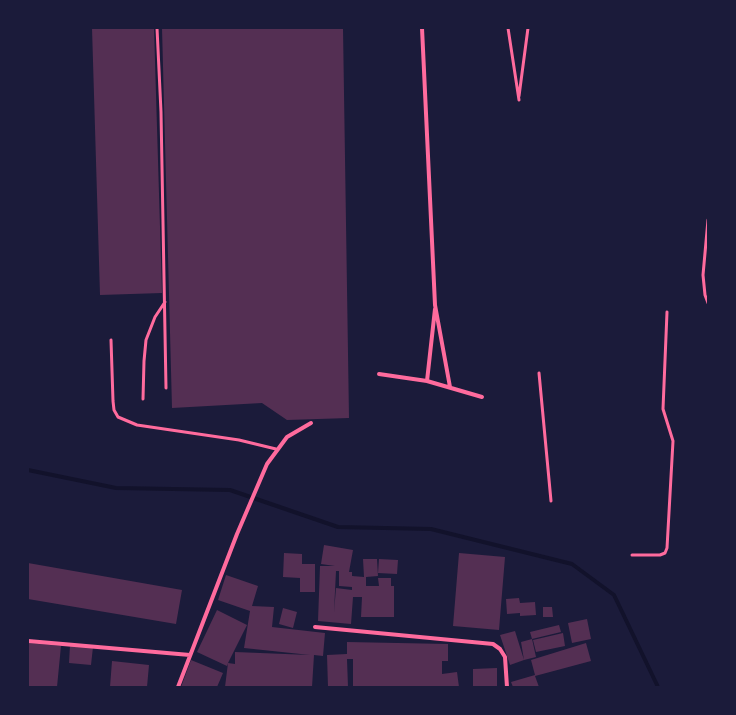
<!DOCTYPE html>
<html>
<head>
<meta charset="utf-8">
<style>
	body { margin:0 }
	#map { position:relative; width:736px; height:715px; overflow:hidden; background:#1b1b3a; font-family:Jost,sans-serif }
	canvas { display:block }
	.frame { position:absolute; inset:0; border:29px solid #1b1b3a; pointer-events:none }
</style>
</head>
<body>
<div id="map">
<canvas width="736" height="715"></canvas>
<div class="frame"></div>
</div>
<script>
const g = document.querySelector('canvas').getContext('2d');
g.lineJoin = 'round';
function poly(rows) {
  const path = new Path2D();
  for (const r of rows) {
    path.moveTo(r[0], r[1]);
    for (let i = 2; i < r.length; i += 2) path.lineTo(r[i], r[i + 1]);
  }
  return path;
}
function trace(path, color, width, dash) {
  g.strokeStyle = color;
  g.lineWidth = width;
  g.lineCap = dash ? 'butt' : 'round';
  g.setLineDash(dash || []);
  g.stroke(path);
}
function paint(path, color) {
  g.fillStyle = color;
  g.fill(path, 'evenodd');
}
const stream = poly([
	[28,470,116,488,230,490,338,527,431,529,572,564,614,595,658,687]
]);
const building = poly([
	[92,28,154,28,162,293,100,295],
	[162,28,343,28,349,418,287,420,262,403,172,408],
	[324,545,353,550,349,572,352,572,352,576,364,577,363,559,377,559,378,576,366,577,366,586,379,586,378,578,391,578,391,586,394,586,394,617,361,617,362,597,353,597,351,624,318,621,320,566,335,566,321,564],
	[336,571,339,571,339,586,352,587,352,590,336,588,334,612],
	[284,553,302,554,302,564,315,564,315,592,300,592,300,578,283,577],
	[459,553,505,557,499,630,453,626],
	[379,559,398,560,397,574,378,573],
	[28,563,182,590,176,624,28,599],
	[226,575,258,586,252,606,274,607,272,627,325,633,323,656,314,655,312,687,225,687,228,663,227,666,197,652,217,610,247,625,228,663,235,664,235,652,310,655,244,648,250,611,218,600],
	[519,598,520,603,535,602,536,615,520,616,520,613,507,614,506,599],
	[543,607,552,607,553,617,543,617],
	[283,608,297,612,293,628,279,624],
	[587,619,591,639,572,643,568,623],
	[559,625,561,632,532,639,530,632],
	[515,631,524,660,510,665,500,635],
	[563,633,565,646,536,652,533,640],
	[532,639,536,657,524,660,521,642],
	[347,642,448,644,448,661,442,661,442,674,457,672,459,687,353,687,353,659,347,659,348,687,328,687,327,655,347,654],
	[28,643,61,646,57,687,28,687],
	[586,643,591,661,535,676,539,687,513,687,511,682,535,675,531,660],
	[70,645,93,647,91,665,69,663],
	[191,660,223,673,217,687,181,687],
	[112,661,149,665,147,687,110,687],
	[497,668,497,687,473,687,473,669]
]);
const service = poly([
	[157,28,161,112,166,388],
	[508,28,519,100],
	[519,96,528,28],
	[708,220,703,275,705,295,708,303],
	[111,340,113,401,114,410,118,417,137,425,239,440,276,449],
	[539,373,551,501],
	[143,399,144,361,146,340,155,317,165,302],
	[632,555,660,555,665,553,667,548,673,441,663,409,667,312]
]);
const minor = poly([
	[422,28,435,305,450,387],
	[379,374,427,381,482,397],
	[427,381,435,309],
	[315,627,493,644,500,649,505,657,507,687],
	[28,641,190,655],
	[178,687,237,534,267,464,287,437,311,423]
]);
trace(stream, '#12122b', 4);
paint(building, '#542f53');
trace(service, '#ff6b9d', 3);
trace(minor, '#ff6b9d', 4);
</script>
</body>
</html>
